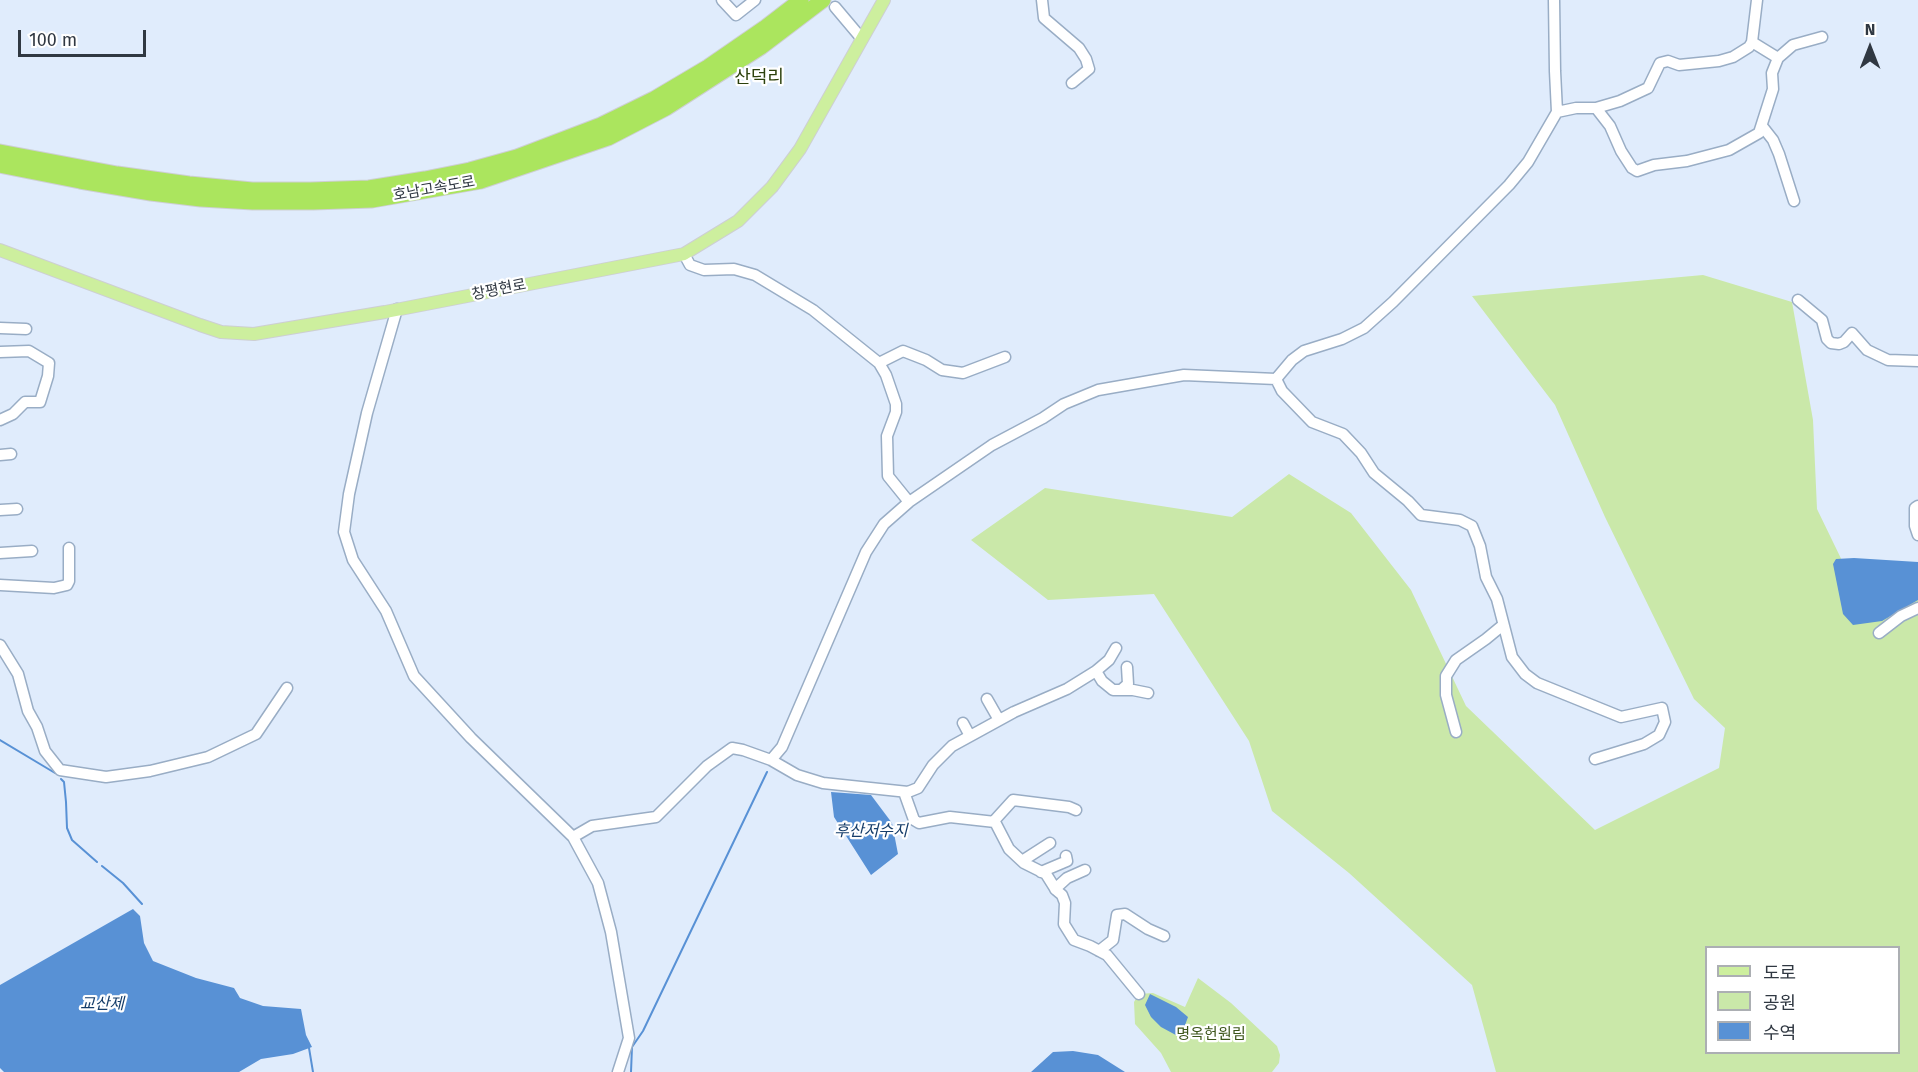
<!DOCTYPE html>
<html>
<head>
<meta charset="utf-8">
<style>
	body { margin:0 }
	#map { position:relative; width:1918px; height:1072px; overflow:hidden; background:#e0ecfc; font-family:"Fira Sans","Noto Sans KR",sans-serif }
	canvas { display:block }
	.legend { position:absolute; left:1705px; top:946px; width:195px; height:108px; box-sizing:border-box; background:#fff; border:2px solid #acafb3; margin:0; padding:8px 10px; list-style:none; font-size:18px; color:#303842 }
	.legend li { display:flex; align-items:center; gap:12px; height:30px }
	.legend b { width:30px; border:2px solid #acafb3 }
	.north { position:absolute; left:1840px; top:18px; width:60px; height:60px; -webkit-text-stroke:4px #fff; paint-order:stroke; rotate:0deg; font-size:16px; font-weight:700; line-height:24px; text-align:center; color:#303842 }
	.north::after { content:''; display:block; margin:auto; width:21px; height:27px; background:#303842; clip-path:polygon(50% 0,100% 100%,50% 72%,0 100%) }
	.scale { position:absolute; left:18px; top:30px; width:128px; height:27px; box-sizing:border-box; border:3px solid #303842; border-top:0; padding-left:8px; font-size:18px; line-height:21px; white-space:nowrap; color:#303842; -webkit-text-stroke:4px #fff; paint-order:stroke }
</style>
</head>
<body>
<div id="map">
<canvas width="1918" height="1072"></canvas>
<ul class="legend">
<li><b style="height:8px;background:#cdef9e"></b>도로</li>
<li><b style="height:16px;background:#cae8a9"></b>공원</li>
<li><b style="height:16px;background:#5891d5"></b>수역</li>
</ul>
<div class="north">N</div>
<div class="scale">100 m</div>
</div>
<script>
const g = document.querySelector('canvas').getContext('2d');
g.lineJoin = 'round';
function paint(path, color) {
  g.fillStyle = color;
  g.fill(path, 'evenodd');
}
function poly(rows) {
  const path = new Path2D();
  for (const r of rows) {
    path.moveTo(r[0], r[1]);
    for (let i = 2; i < r.length; i += 2) path.lineTo(r[i], r[i + 1]);
  }
  return path;
}
function trace(path, color, width, dash) {
  g.strokeStyle = color;
  g.lineWidth = width;
  g.lineCap = dash ? 'butt' : 'round';
  g.setLineDash(dash || []);
  g.stroke(path);
}
function label(font, color, halo, rows, align = 'center') {
  g.font = font + ' "Fira Sans","Noto Sans KR",sans-serif';
  g.lineWidth = 4.5;
  g.setLineDash([]);
  g.textBaseline = 'middle';
  g.strokeStyle = halo;
  g.fillStyle = color;
  for (const [text, x, y, turn = 0] of rows) {
    g.save();
    g.translate(x, y);
    g.rotate((+turn || 0) * Math.PI / 180);
    g.textAlign = isNaN(turn) ? turn : align;
    if (halo) g.strokeText(text, 0, 0);
    g.fillText(text, 0, 0);
    g.restore();
  }
}
const green = poly([
	[1703,275,1792,302,1813,420,1817,509,1865,608,1918,575,1918,1072,1496,1072,1472,985,1349,873,1272,811,1249,741,1154,594,1048,600,971,540,1045,488,1232,517,1289,474,1351,513,1411,590,1466,706,1595,830,1719,768,1725,728,1694,699,1605,517,1555,405,1472,296],
	[1706,948,1898,948,1898,1052,1706,1052],
	[1198,978,1231,1003,1277,1046,1280,1055,1279,1063,1272,1072,1171,1072,1161,1053,1135,1024,1134,1002,1139,994,1153,993,1185,1007]
]);
const water = poly([
	[1854,558,1918,562,1918,600,1882,621,1853,625,1843,614,1833,564,1836,559],
	[831,792,871,795,892,823,898,854,871,875,834,817],
	[133,909,140,916,144,943,153,961,196,978,234,988,240,998,263,1006,301,1009,306,1035,312,1047,293,1054,261,1059,239,1072,4,1072,0,1068,0,985],
	[1150,994,1176,1007,1188,1017,1184,1028,1187,1032,1185,1040,1161,1027,1151,1017,1145,1005],
	[1073,1051,1098,1055,1125,1072,1031,1072,1053,1052]
]);
const stream = poly([
	[0,740,55,773],
	[61,779,64,782,66,802,67,828,72,840,97,862],
	[102,866,123,883,142,904],
	[309,1048,313,1072],
	[631,1072,632,1047,643,1031,767,772]
]);
const minor = poly([
	[722,0,736,15,755,0],
	[1042,0,1044,18,1079,48,1086,59,1089,69,1072,83],
	[835,7,862,39],
	[1752,42,1778,58],
	[1596,108,1610,126,1621,151,1632,168,1637,171,1654,165,1687,161,1729,150,1759,133,1773,89,1772,73,1778,58,1793,45,1822,37],
	[1557,112,1576,108,1596,108,1620,101,1648,88,1660,63,1668,61,1679,65,1719,61,1733,57,1749,47,1752,42,1757,0],
	[1762,126,1773,140,1779,154,1794,201],
	[684,254,690,265,704,270,734,269,755,275,813,310,879,363,903,351,926,360,942,370,963,373,1005,357],
	[1798,300,1822,320,1827,339,1831,343,1839,344,1844,342,1852,333,1867,350,1888,360,1918,361],
	[397,309,367,413,349,494,344,532,353,560,386,611,414,676,471,738,573,837,598,883,611,932,629,1038,618,1072],
	[0,328,26,329],
	[0,352,29,351,49,363,48,376,40,402,25,402,13,414,0,420],
	[879,363,886,375,896,404,896,412,887,436,888,476,909,502],
	[1276,379,1282,391,1312,422,1343,434,1361,453,1374,473,1408,501,1421,515,1460,520,1472,526,1480,546,1486,577,1497,599,1512,657,1525,674,1537,683,1621,717,1662,708,1665,722,1659,735,1644,744,1595,759],
	[0,455,11,454],
	[1918,506,1915,508,1915,526,1918,535],
	[0,510,17,509],
	[0,553,32,551],
	[0,585,54,588,67,585,69,581,69,548],
	[1879,633,1901,616,1918,608],
	[0,645,18,674,28,711,37,727,45,751,60,770,106,777,150,771,208,757,256,734,287,688],
	[1096,671,1102,681,1113,690,1133,690,1148,693],
	[1121,690,1128,684,1127,667],
	[987,699,999,720],
	[963,723,970,736],
	[1456,732,1446,695,1446,676,1456,660,1486,639,1503,625],
	[771,760,782,747,866,552,884,524,909,502,992,445,1043,418,1064,404,1098,390,1184,375,1276,379,1292,360,1304,351,1342,339,1364,328,1393,302,1509,185,1528,162,1557,112,1555,71,1554,0],
	[904,792,914,820,919,823,950,817,995,822,1009,849,1024,863,1046,874,1056,890,1062,895,1065,903,1064,924,1074,940,1090,946,1107,955,1139,994],
	[993,822,1013,800,1069,807,1076,810],
	[573,837,592,826,656,817,707,766,732,748,743,750,771,760,797,775,823,783,908,792,918,788,933,765,952,746,1014,712,1067,689,1096,671,1109,660,1116,648],
	[1022,861,1050,843],
	[1041,872,1067,861,1066,856],
	[1055,889,1067,878,1085,870],
	[1099,951,1113,940,1117,915,1125,914,1148,929,1164,936]
]);
const major = poly([
	[0,250,200,325,221,332,254,334,385,312,684,254,738,221,772,187,800,149,884,0]
]);
const highway = poly([
	[0,152,117,174,189,184,252,190,311,190,369,188,425,179,470,170,517,157,601,125,654,99,708,67,766,27,801,0],
	[0,165,80,181,151,193,201,199,253,202,313,202,372,200,481,181,608,138,666,108,761,47,823,0]
]);
const streetNames = [
	["호남고속도로",434,189,-10],
	["창평현로",499,290,-11]
];
const parkNames = [
	["명옥헌원림",1211,1035]
];
const waterNames = [
	["후산저수지",871,832],
	["교산제",102,1005]
];
const quarterNames = [
	["산덕리",759,78]
];
paint(green, '#cae8a9');
paint(water, '#5891d5');
trace(stream, '#5891d5', 2);
trace(minor, '#99adc5', 13);
trace(major, '#cdcfd2', 14);
trace(highway, '#cdcfd2', 17);
trace(minor, '#fff', 10);
trace(major, '#cdef9e', 12);
trace(highway, '#abe55e', 15);
label('15px', '#303842', '#fff', streetNames);
label('15px', '#3c551a', '#fff', parkNames);
label('italic 16px', '#153d6a', '#fff', waterNames);
label('18px', '#2c410d', '#fff', quarterNames);
</script>
</body>
</html>
